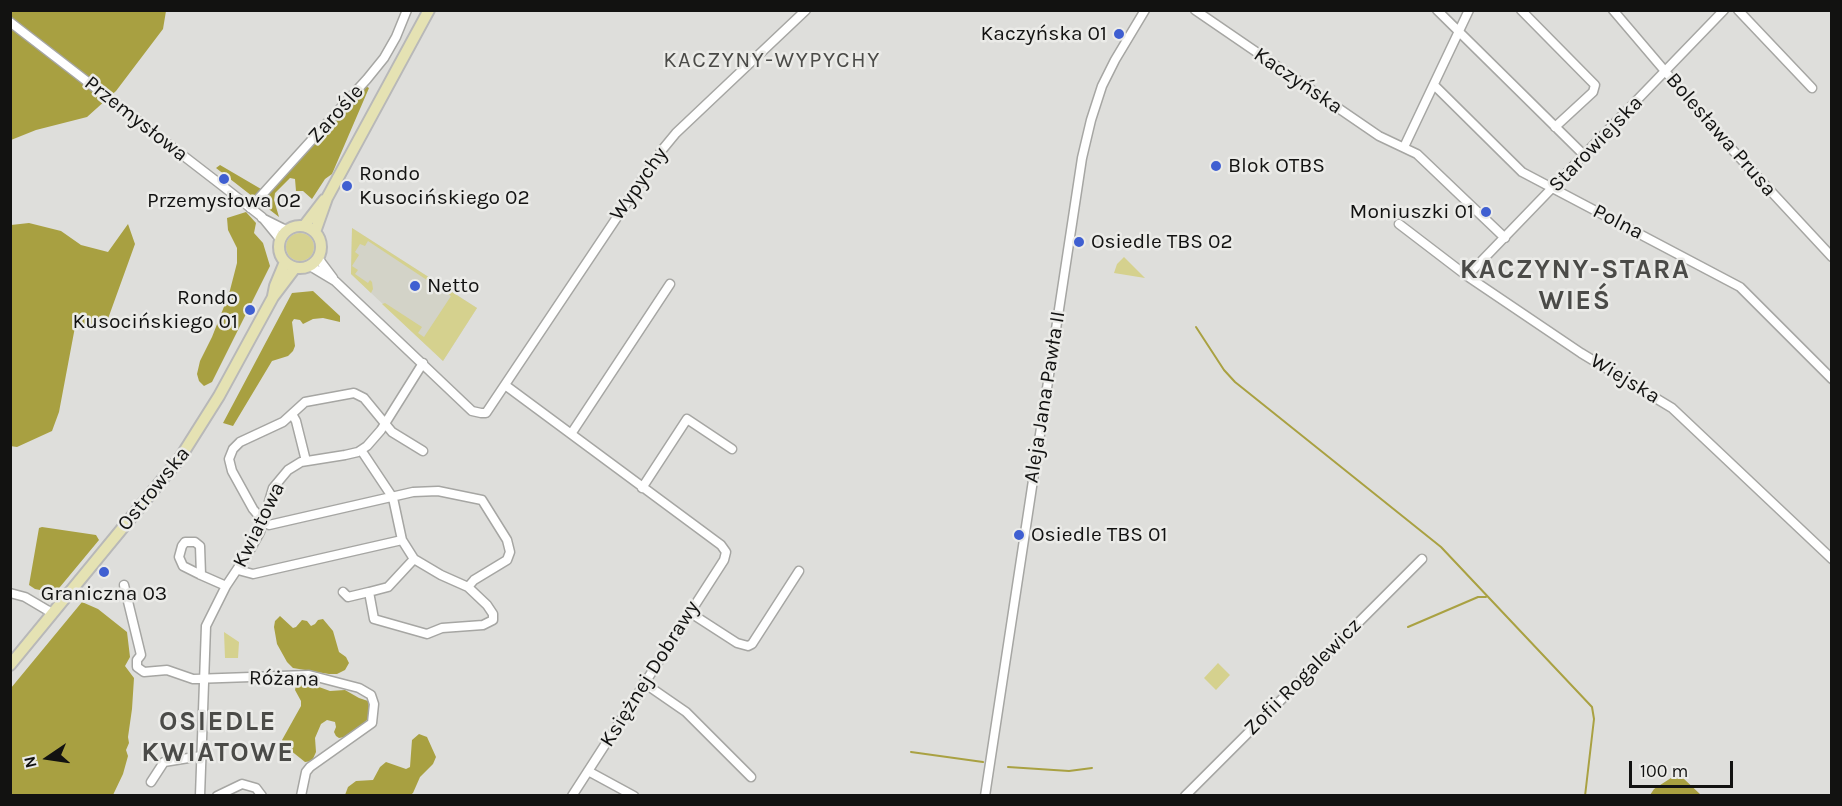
<!DOCTYPE html>
<html>
<head>
<meta charset="utf-8">
<style>
	body { margin:0 }
	#map { position:relative; width:1842px; height:806px; overflow:hidden; background:#dededb; font-family:Karla,sans-serif }
	canvas { display:block }
	.frame { position:absolute; inset:0; border:12px solid #121211; pointer-events:none }
	.north { position:absolute; left:18px; top:728px; width:60px; height:60px; -webkit-text-stroke:4px #ebebe8; paint-order:stroke; rotate:257deg; font-size:16px; font-weight:700; line-height:24px; text-align:center; color:#121211 }
	.north::after { content:''; display:block; margin:auto; width:21px; height:27px; background:#121211; clip-path:polygon(50% 0,100% 100%,50% 72%,0 100%) }
	.scale { position:absolute; left:1629px; top:761px; width:104px; height:27px; box-sizing:border-box; border:3px solid #121211; border-top:0; padding-left:8px; font-size:18px; line-height:21px; white-space:nowrap; color:#121211; -webkit-text-stroke:4px #ebebe8; paint-order:stroke }
</style>
</head>
<body>
<div id="map">
<canvas width="1842" height="806"></canvas>
<div class="frame"></div>
<div class="north">N</div>
<div class="scale">100 m</div>
</div>
<script>
const g = document.querySelector('canvas').getContext('2d');
g.lineJoin = 'round';
function paint(path, color) {
  g.fillStyle = color;
  g.fill(path, 'evenodd');
}
function poly(rows) {
  const path = new Path2D();
  for (const r of rows) {
    if (r.length === 3) {
      path.moveTo(r[0] + r[2], r[1]);
      path.arc(r[0], r[1], r[2], 0, 2 * Math.PI);
      continue;
    }
    path.moveTo(r[0], r[1]);
    for (let i = 2; i < r.length; i += 2) path.lineTo(r[i], r[i + 1]);
  }
  return path;
}
function trace(path, color, width, dash) {
  g.strokeStyle = color;
  g.lineWidth = width;
  g.lineCap = dash ? 'butt' : 'round';
  g.setLineDash(dash || []);
  g.stroke(path);
}
function label(font, color, halo, rows, align = 'center') {
  g.font = font + ' Karla,sans-serif';
  g.lineWidth = 5;
  g.setLineDash([]);
  g.textBaseline = 'middle';
  g.strokeStyle = halo;
  g.fillStyle = color;
  for (const [text, x, y, turn = 0] of rows) {
    g.save();
    g.translate(x, y);
    g.rotate((+turn || 0) * Math.PI / 180);
    g.textAlign = isNaN(turn) ? turn : align;
    if (halo) g.strokeText(text, 0, 0);
    g.fillText(text, 0, 0);
    g.restore();
  }
}
const built = poly([
	[352,228,477,308,443,361,351,274]
]);
const green = poly([
	[352,228,477,308,443,361,382,304,385,303,422,327,418,333,424,337,451,296,368,241,365,246,360,244,355,252,359,255,352,266,358,270,355,274,368,283,370,280,372,282,373,289,371,293,351,274],
	[300,247,14],
	[1124,257,1145,278,1114,273,1117,264],
	[224,632,239,642,238,658,225,658],
	[1218,663,1230,675,1216,690,1204,678]
]);
const forest = poly([
	[11,11,166,11,163,29,116,91,87,117,36,130,11,140],
	[364,85,369,88,332,174,325,179,312,199,303,191,296,191,295,179,290,178,275,193,274,200,279,217,216,168,220,165,261,189],
	[246,212,256,223,254,233,263,243,270,266,212,382,204,386,199,381,197,374,200,361,212,337,229,294,237,263,237,248,228,230,227,218],
	[29,223,61,231,81,245,108,252,128,224,135,244,105,327,75,327,59,412,52,431,17,447,10,446,11,225],
	[313,291,340,316,340,322,323,318,313,319,303,324,300,320,294,319,292,322,295,346,293,351,288,356,272,361,233,426,223,423,292,293],
	[42,527,96,535,99,540,55,593,35,589,29,585,39,528],
	[82,602,98,609,127,632,130,657,125,666,134,678,132,709,128,737,129,743,126,750,128,756,123,774,113,795,11,795,11,688],
	[280,616,293,628,296,627,302,620,307,621,311,626,315,624,318,620,323,619,333,631,339,652,346,657,349,663,345,670,337,674,329,674,293,668,287,662,277,644,274,627,275,621],
	[296,685,319,687,330,691,345,690,359,698,368,701,370,712,369,718,350,736,339,738,336,736,334,732,336,727,335,722,327,720,321,724,315,738,316,752,312,761,305,762,285,746,282,740,301,706,301,701,295,690],
	[419,734,427,737,436,757,433,764,420,777,413,793,409,796,345,795,348,787,356,781,373,780,380,767,386,762,406,769,410,767,412,740],
	[1671,778,1683,778,1701,795,1650,795,1654,789]
]);
const stream = poly([
	[1196,327,1224,370,1235,382,1441,547,1592,707,1594,719,1585,796],
	[1408,627,1478,597,1486,597],
	[911,752,983,762],
	[1008,767,1069,771,1092,768]
]);
const minor = poly([
	[1195,10,1379,136,1417,154,1505,238],
	[1437,10,1585,156],
	[1521,10,1595,85,1593,92,1555,127],
	[1613,10,1727,144,1832,257],
	[1738,10,1812,88],
	[10,22,220,184,262,217,280,239],
	[1434,85,1522,172,1740,287,1832,379],
	[1404,147,1469,10],
	[250,208,367,79,384,58,396,37,407,10],
	[262,218,286,230],
	[1399,224,1467,276,1581,353,1672,408,1832,559],
	[318,258,333,278],
	[310,266,335,281,472,411,481,413,486,413,662,150,676,133,806,10],
	[1467,276,1724,10],
	[505,385,721,545,726,552,724,560,572,796],
	[292,414,296,421,306,461],
	[571,434,670,284],
	[361,450,393,498,402,540,414,559,441,575,468,587,487,605,493,614,493,620,483,625,442,628,427,634,374,619,369,592,388,587,414,559],
	[423,451,392,432,364,398,354,393,305,402,283,422,240,442,233,449,229,459,232,471,253,509,263,521,269,525,413,492,438,491,482,500,507,540,510,552,507,560,474,580,468,587],
	[642,488,687,419,732,449],
	[238,570,253,574,402,540],
	[201,575,200,546,195,542,185,542,182,546,179,557,183,566,201,575,226,586],
	[124,585,141,655,137,660,137,667,144,672,167,670,193,679,309,675,359,688,371,695,374,704,372,723,310,767,306,772,301,796],
	[343,592,348,597,369,592],
	[10,593,25,597,52,613],
	[689,612,737,643,748,646,752,644,799,571],
	[644,683,686,712,751,777],
	[588,771,634,796],
	[151,782,164,762,201,756],
	[200,796,206,626,226,586,250,550,260,532,273,488,288,470,301,462,345,455,358,452,367,446,381,430,423,363],
	[217,796,242,784,256,788,262,796],
	[985,796,1082,158,1091,120,1102,86,1115,60,1145,10],
	[1185,796,1422,559]
]);
const major = poly([
	[300,247,21],
	[304,226,324,200],
	[315,232,327,198,429,10],
	[273,296,275,286,285,262],
	[10,665,180,458,219,396,273,297,295,268]
]);
const markers = [
	[1119,34,6,"#3f5fd1"],
	[1216,166,6,"#3f5fd1"],
	[224,179,6,"#3f5fd1"],
	[347,186,6,"#3f5fd1"],
	[1486,212,6,"#3f5fd1"],
	[1079,242,6,"#3f5fd1"],
	[415,286,6,"#3f5fd1"],
	[250,310,6,"#3f5fd1"],
	[1019,535,6,"#3f5fd1"],
	[104,572,6,"#3f5fd1"]
];
const poiNames = [
	["Kaczyńska 01",1107,34,"right"],
	["Blok OTBS",1228,166],
	["Rondo",359,174],
	["Kusocińskiego 02",359,198],
	["Przemysłowa 02",224,201,"center"],
	["Moniuszki 01",1474,212,"right"],
	["Osiedle TBS 02",1091,242],
	["Netto",427,286],
	["Rondo",238,298,"right"],
	["Kusocińskiego 01",238,322,"right"],
	["Osiedle TBS 01",1031,535],
	["Graniczna 03",104,594,"center"]
];
const streetNames = [
	["Kaczyńska",1298,81,34],
	["Zarośle",336,114,-48],
	["Przemysłowa",136,119,38],
	["Bolesława Prusa",1721,135,49],
	["Starowiejska",1596,144,-46],
	["Wypychy",639,184,-55],
	["Polna",1618,222,27],
	["Wiejska",1625,379,31],
	["Aleja Jana Pawła II",1045,397,-81],
	["Ostrowska",154,489,-51],
	["Kwiatowa",259,525,-64],
	["Księżnej Dobrawy",650,674,-58],
	["Zofii Rogalewicz",1303,677,-45],
	["Różana",284,679,1]
];
const neighbourhoodNames = [
	["KACZYNY-WYPYCHY",772,61]
];
const districtNames = [
	["KACZYNY-STARA",1575,270],
	["WIEŚ",1575,301],
	["OSIEDLE",218,722],
	["KWIATOWE",218,753]
];
paint(built, '#d3d3c8');
paint(green, '#d5d18e');
paint(forest, '#a8a041');
trace(stream, '#a9a142', 2);
trace(minor, '#a6a6a3', 11);
trace(major, '#b8b8b8', 14);
trace(minor, '#fff', 8);
trace(major, '#e5e2b3', 10);
for (const [x, y, r, color] of markers) {
  const dot = new Path2D();
  dot.arc(x, y, r, 0, 2 * Math.PI);
  g.fillStyle = color;
  g.fill(dot);
  trace(dot, '#ebebe8', 2);
}
label('21px', '#121211', '#ebebe8', poiNames, 'left');
label('21px', '#121211', '#ebebe8', streetNames);
g.letterSpacing = '1.5px';
label('22px', '#4b4b48', '#ebebe8', neighbourhoodNames);
g.letterSpacing = '0px';
g.letterSpacing = '1.5px';
label('bold 27px', '#4b4b48', '#ebebe8', districtNames);
g.letterSpacing = '0px';
</script>
</body>
</html>
